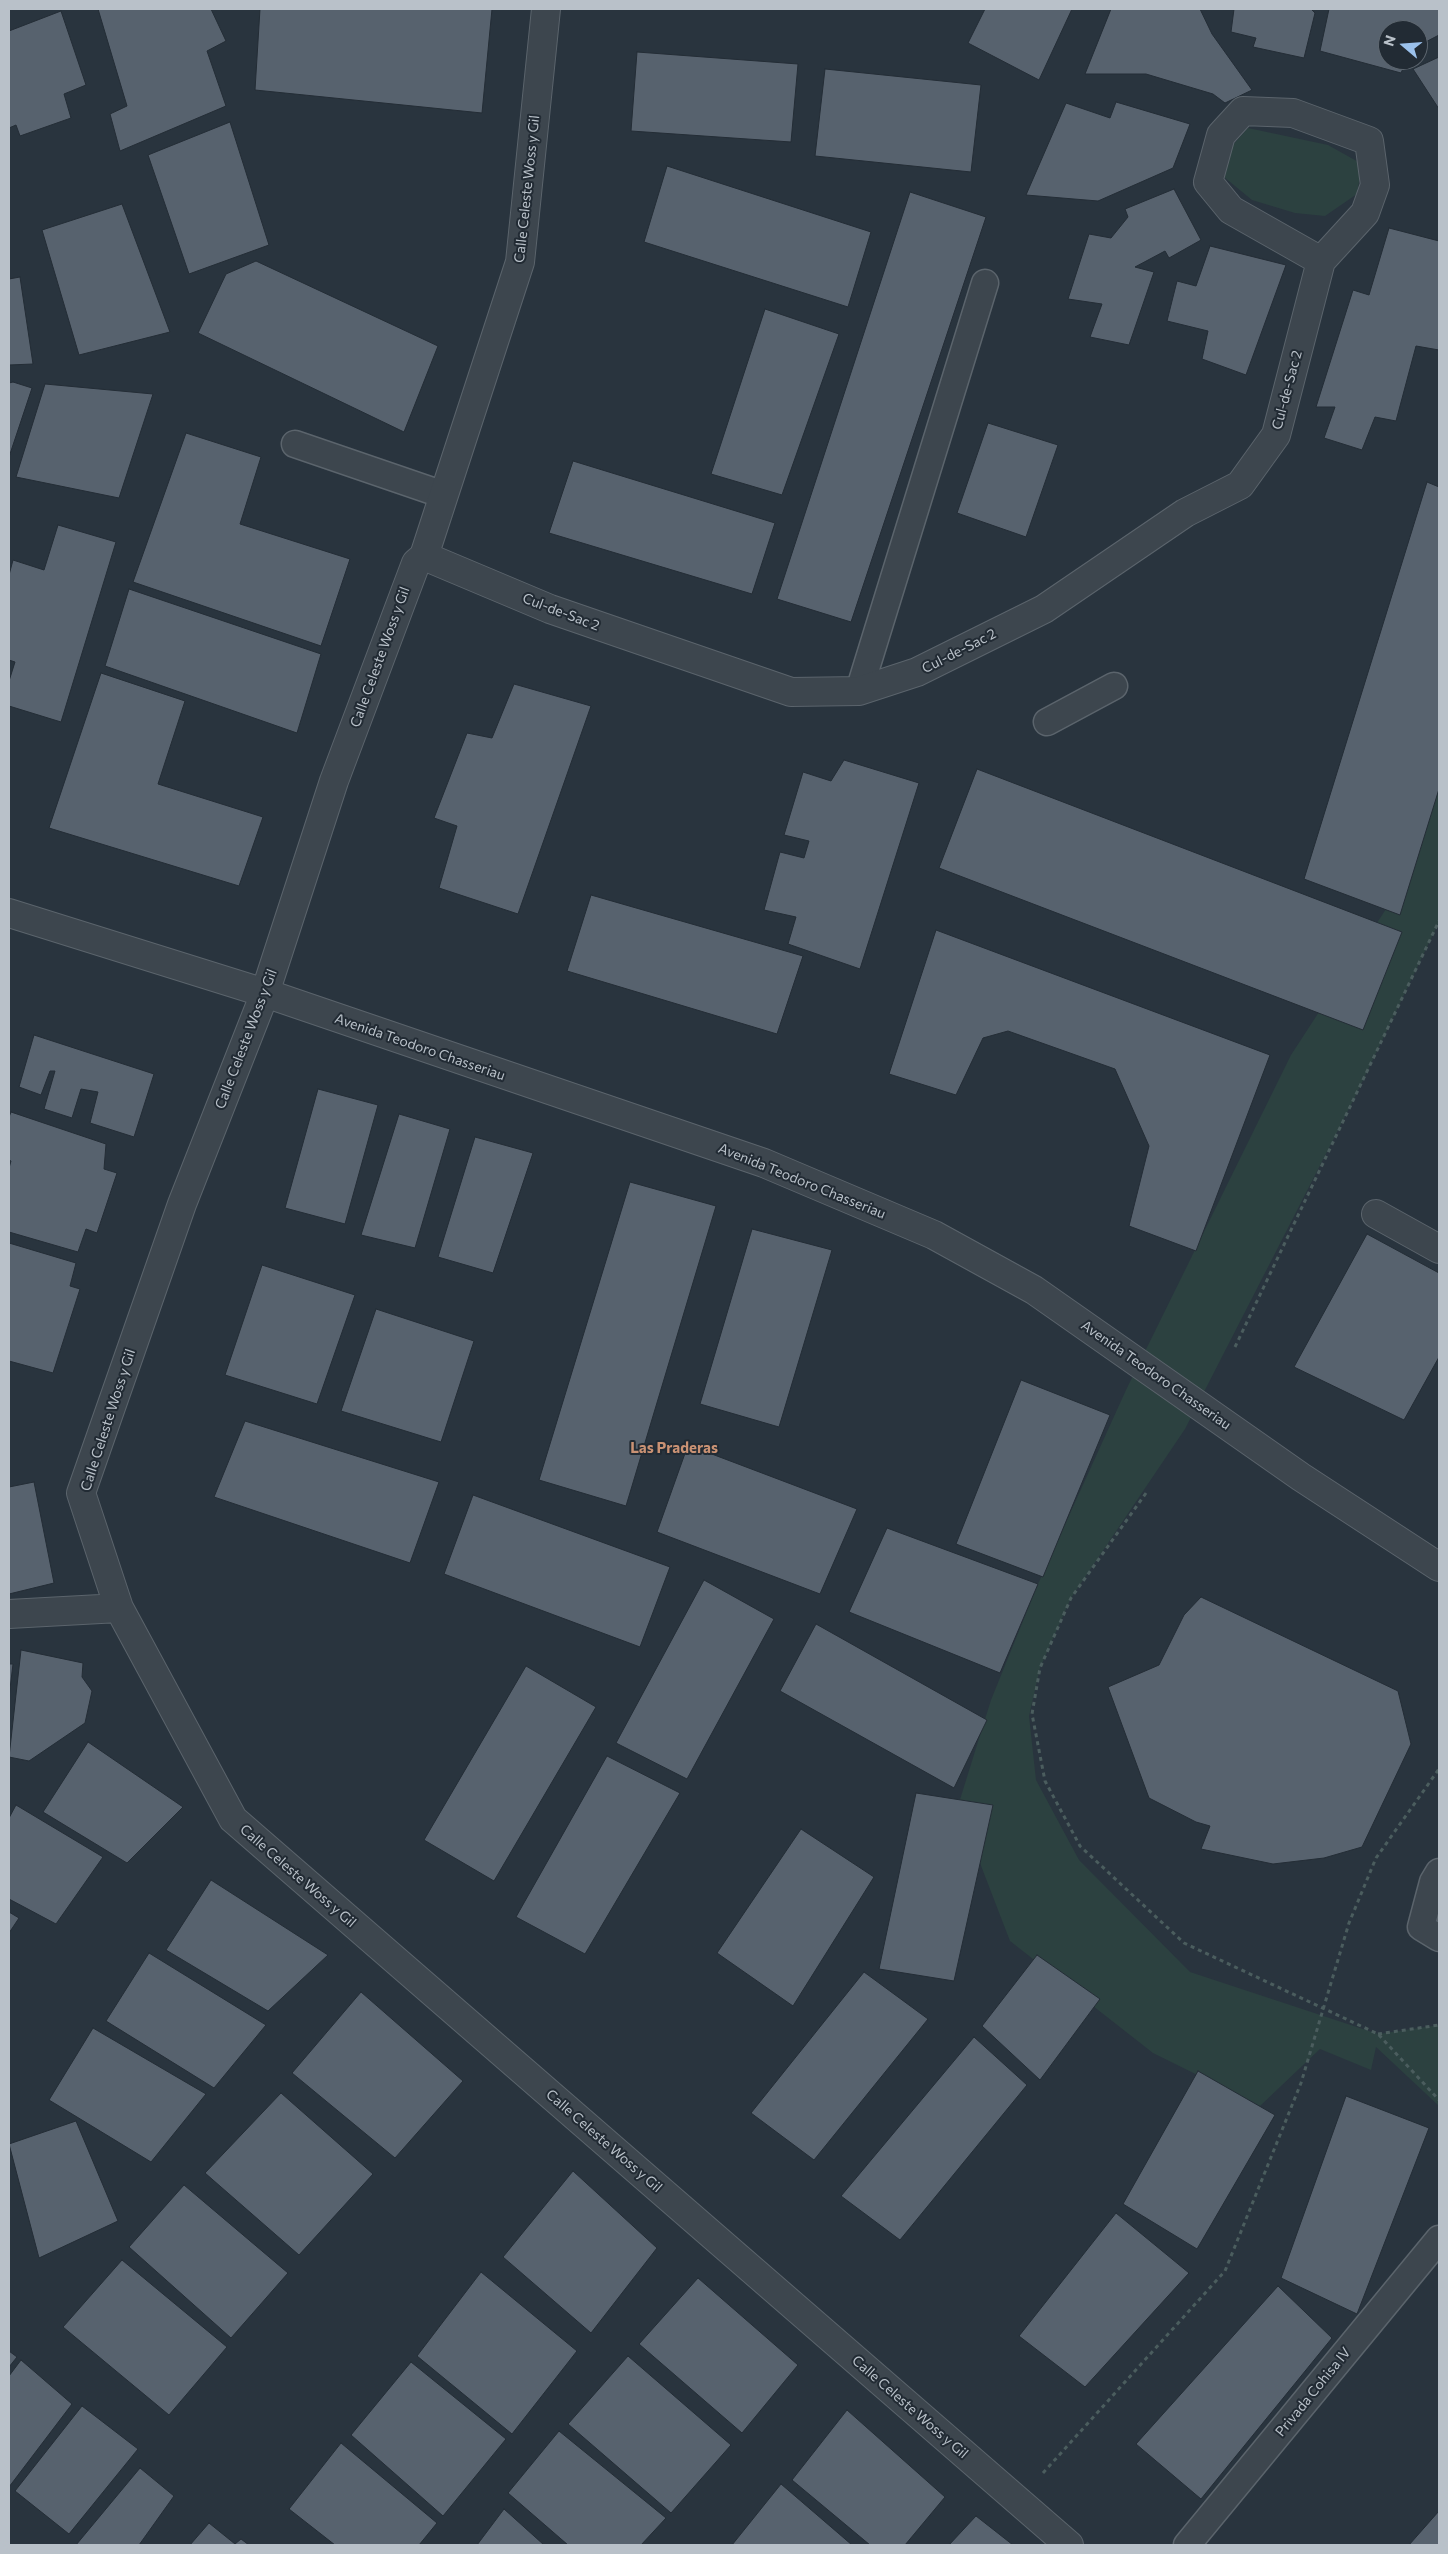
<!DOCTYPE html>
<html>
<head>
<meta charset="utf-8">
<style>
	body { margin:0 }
	#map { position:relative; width:1448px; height:2554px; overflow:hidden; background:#29343e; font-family:Commissioner,sans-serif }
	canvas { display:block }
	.frame { position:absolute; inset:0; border:10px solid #b9c1c9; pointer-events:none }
	.north { position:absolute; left:1378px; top:20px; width:50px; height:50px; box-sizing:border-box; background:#222b34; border:1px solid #5e6770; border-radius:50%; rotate:288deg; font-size:14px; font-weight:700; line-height:20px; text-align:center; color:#b9c1c9 }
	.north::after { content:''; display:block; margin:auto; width:18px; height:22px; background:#9bc1ec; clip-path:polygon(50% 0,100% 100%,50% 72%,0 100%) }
</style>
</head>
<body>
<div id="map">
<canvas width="1448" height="2554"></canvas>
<div class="frame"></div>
<div class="north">N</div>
</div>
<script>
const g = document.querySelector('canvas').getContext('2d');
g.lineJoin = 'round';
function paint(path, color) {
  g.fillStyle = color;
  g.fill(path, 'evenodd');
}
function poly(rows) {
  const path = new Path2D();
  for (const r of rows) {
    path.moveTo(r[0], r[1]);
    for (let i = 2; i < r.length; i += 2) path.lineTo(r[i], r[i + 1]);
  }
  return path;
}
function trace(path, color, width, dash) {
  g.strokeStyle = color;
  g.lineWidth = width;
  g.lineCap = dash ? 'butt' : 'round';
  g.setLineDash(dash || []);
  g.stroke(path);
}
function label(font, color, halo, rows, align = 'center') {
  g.font = font + ' Commissioner,sans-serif';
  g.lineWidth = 4;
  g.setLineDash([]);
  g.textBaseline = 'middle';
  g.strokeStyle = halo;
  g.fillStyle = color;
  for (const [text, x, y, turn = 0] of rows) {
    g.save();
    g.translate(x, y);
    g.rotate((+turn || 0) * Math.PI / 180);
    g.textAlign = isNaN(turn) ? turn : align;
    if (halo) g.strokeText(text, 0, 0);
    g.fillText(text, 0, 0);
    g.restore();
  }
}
const green = poly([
	[1248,128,1328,145,1362,164,1357,194,1325,216,1295,213,1252,200,1224,177,1224,155],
	[1439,759,1439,922,1354,1099,1185,1429,1071,1598,1040,1668,1029,1716,1036,1780,1079,1860,1190,1972,1378,2034,1439,2025,1439,2106,1376,2047,1371,2070,1320,2049,1260,2106,1153,2053,1010,1941,958,1806,991,1700,1038,1584,1126,1390,1291,1055,1386,909]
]);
const building = poly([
	[98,9,211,9,226,41,207,51,226,106,120,151,110,114,127,106,98,9],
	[260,9,492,9,482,113,255,90,260,9],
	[985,9,1072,9,1039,80,968,43,985,9],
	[1111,9,1200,9,1212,34,1252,90,1225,103,1213,94,1146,74,1085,74,1111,9],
	[1234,9,1311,9,1315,13,1304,58,1253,47,1256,38,1231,32,1234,9],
	[1329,9,1439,9,1439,35,1418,46,1418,30,1388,30,1388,60,1407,60,1401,73,1320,51,1329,9],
	[61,11,86,85,64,94,71,118,20,136,16,125,9,128,9,31,61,11],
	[637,52,798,64,791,142,631,131,637,52],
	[1439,57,1439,109,1413,69,1439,57],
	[825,69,981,85,971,172,815,156,825,69],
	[1116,102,1190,124,1173,168,1098,201,1026,195,1066,103,1110,118,1116,102],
	[230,122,269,245,189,274,148,155,230,122],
	[667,166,871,232,848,307,644,242,667,166],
	[1174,189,1201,240,1169,258,1165,251,1135,267,1154,272,1129,345,1090,337,1102,304,1068,299,1089,234,1111,238,1128,217,1125,209,1174,189],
	[910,192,986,217,851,622,777,599,910,192],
	[122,204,170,332,79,355,42,230,122,204],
	[1389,228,1439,241,1439,350,1416,346,1396,421,1375,417,1362,450,1324,438,1335,407,1316,407,1353,290,1369,295,1389,228],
	[1210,246,1286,265,1246,375,1202,359,1208,331,1167,321,1177,281,1196,286,1210,246],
	[256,261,438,346,404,432,198,333,226,274,256,261],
	[20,277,33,364,9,365,9,279,20,277],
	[765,309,839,334,782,495,711,474,765,309],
	[13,382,32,388,9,457,9,383,13,382],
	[45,384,153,394,119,498,16,477,45,384],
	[988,423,1058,445,1026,537,957,513,988,423],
	[186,433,261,457,240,524,350,559,321,646,133,582,186,433],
	[573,461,775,523,752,594,549,533,573,461],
	[1427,482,1439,487,1439,789,1400,915,1304,879,1427,482],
	[58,525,116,542,61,722,9,706,9,681,15,662,9,660,9,575,13,560,44,570,58,525],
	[129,589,321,654,297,733,105,666,129,589],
	[101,673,185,701,158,784,263,817,239,886,49,828,101,673],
	[514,684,591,706,518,914,439,888,457,826,434,818,467,733,492,738,514,684],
	[844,760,919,783,860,969,788,944,796,917,764,910,780,852,804,858,809,841,784,835,803,772,831,781,844,760],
	[977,769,1402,932,1363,1030,939,868,977,769],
	[591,895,803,956,777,1034,567,971,591,895],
	[936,930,1270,1055,1196,1251,1129,1226,1149,1146,1115,1069,1008,1031,983,1038,956,1095,889,1074,936,930],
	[34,1035,154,1074,134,1137,90,1123,98,1092,81,1089,72,1118,44,1109,55,1071,50,1071,41,1095,19,1087,34,1035],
	[318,1089,378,1105,345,1224,285,1208,318,1089],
	[11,1112,106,1144,104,1169,117,1173,97,1233,86,1229,78,1252,9,1232,9,1168,11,1161,9,1160,9,1117,11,1112],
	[399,1114,450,1129,415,1248,361,1235,399,1114],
	[475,1137,533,1153,493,1273,438,1257,475,1137],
	[630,1182,716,1206,626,1506,539,1480,630,1182],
	[752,1229,832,1250,779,1427,700,1404,752,1229],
	[1367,1234,1439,1273,1439,1357,1404,1420,1294,1367,1367,1234],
	[9,1243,76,1263,70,1286,80,1289,53,1373,9,1361,9,1243],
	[262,1265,355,1295,317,1404,225,1375,262,1265],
	[376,1309,474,1341,441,1442,341,1411,376,1309],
	[1021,1380,1110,1415,1043,1577,956,1544,1021,1380],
	[245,1421,439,1482,410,1563,214,1497,245,1421],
	[688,1445,857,1509,820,1594,657,1532,688,1445],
	[34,1482,54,1583,9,1594,9,1487,34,1482],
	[473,1495,670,1567,640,1647,444,1574,473,1495],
	[887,1528,1038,1584,1000,1673,849,1612,887,1528],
	[704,1580,774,1619,687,1779,616,1743,704,1580],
	[1201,1597,1398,1691,1411,1744,1362,1847,1324,1858,1273,1864,1201,1849,1210,1826,1196,1822,1149,1798,1108,1687,1159,1665,1184,1615,1201,1597],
	[816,1624,987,1720,954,1788,780,1691,816,1624],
	[21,1650,83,1663,82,1677,92,1691,85,1723,29,1761,9,1757,21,1650],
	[9,1664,13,1664,9,1697,9,1664],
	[526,1666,596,1707,494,1881,424,1840,526,1666],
	[88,1742,183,1807,127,1863,43,1812,88,1742],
	[607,1756,680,1793,585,1954,516,1917,607,1756],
	[916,1793,993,1805,954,1981,879,1969,916,1793],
	[16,1805,103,1857,56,1924,9,1899,9,1818,16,1805],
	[801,1829,874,1877,793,2006,717,1953,801,1829],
	[211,1880,328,1955,268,2011,166,1950,211,1880],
	[9,1912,19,1918,9,1933,9,1912],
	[149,1953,266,2025,214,2088,106,2021,149,1953],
	[1037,1955,1100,1999,1040,2080,982,2026,1037,1955],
	[864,1972,928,2019,814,2160,751,2113,864,1972],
	[361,1992,463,2081,395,2158,292,2073,361,1992],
	[93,2028,206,2094,151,2162,49,2100,93,2028],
	[974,2037,1027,2085,900,2240,841,2196,974,2037],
	[1198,2071,1275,2115,1197,2249,1123,2204,1198,2071],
	[281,2093,373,2174,299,2255,205,2173,281,2093],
	[1346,2096,1429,2128,1357,2314,1281,2278,1346,2096],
	[76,2121,118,2221,39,2258,9,2144,76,2121],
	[573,2171,657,2248,591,2333,503,2257,573,2171],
	[184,2185,288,2273,231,2338,129,2247,184,2185],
	[1116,2213,1189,2273,1085,2387,1019,2336,1116,2213],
	[122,2260,227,2347,169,2415,63,2327,122,2260],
	[481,2272,577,2351,512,2434,417,2356,481,2272],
	[698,2278,798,2365,742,2433,639,2344,698,2278],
	[1278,2286,1332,2338,1201,2499,1136,2444,1278,2286],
	[9,2351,17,2357,9,2367,9,2351],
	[628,2356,731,2445,671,2513,568,2424,628,2356],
	[21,2360,72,2404,9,2487,9,2376,21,2360],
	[411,2362,506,2439,443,2516,351,2435,411,2362],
	[82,2406,138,2449,69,2534,15,2491,82,2406],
	[847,2410,945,2497,905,2545,870,2545,792,2480,847,2410],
	[559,2431,666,2518,641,2545,568,2545,508,2493,559,2431],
	[341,2443,437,2523,419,2545,335,2545,289,2509,341,2443],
	[140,2468,174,2496,139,2545,76,2545,140,2468],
	[781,2484,852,2545,732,2545,781,2484],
	[504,2509,544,2545,477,2545,504,2509],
	[1439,2511,1439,2545,1409,2545,1439,2511],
	[976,2516,1013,2545,949,2545,976,2516],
	[209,2523,235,2544,241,2539,249,2545,190,2545,209,2523]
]);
const path = poly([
	[1235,1347,1439,921],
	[1146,1493,1071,1598,1040,1668,1032,1714,1045,1781,1080,1846,1184,1943,1378,2034,1439,2100],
	[1378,2034,1439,2025],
	[1043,2473,1225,2271,1301,2083,1349,1923,1376,1858,1439,1769]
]);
const service = poly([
	[295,444,444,495],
	[859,691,985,283],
	[1047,722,1114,686],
	[1439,1872,1433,1882,1421,1927,1439,1938],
	[1187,2545,1439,2239]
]);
const minor = poly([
	[546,9,520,262,424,556,416,563,334,781,265,993,182,1204,81,1493,119,1608,233,1819,1069,2545],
	[424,556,550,609,791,692,859,691,917,672,1044,609,1185,513,1240,485,1276,435,1321,261,1365,213,1375,185,1369,141,1293,113,1243,111,1221,135,1208,182,1231,210,1321,261],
	[1376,1214,1439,1249],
	[9,1614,119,1608]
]);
const tertiary = poly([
	[9,913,265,993,764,1163,934,1235,1034,1290,1301,1477,1439,1567]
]);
const streetNames = [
	["Calle Celeste Woss y Gil",527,189,-84],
	["Cul-de-Sac 2",1287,390,-75],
	["Cul-de-Sac 2",561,612,21],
	["Cul-de-Sac 2",959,651,-27],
	["Calle Celeste Woss y Gil",380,657,-70],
	["Calle Celeste Woss y Gil",246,1039,-69],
	["Avenida Teodoro Chasseriau",420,1047,19],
	["Avenida Teodoro Chasseriau",802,1181,22],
	["Avenida Teodoro Chasseriau",1156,1375,35],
	["Calle Celeste Woss y Gil",108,1420,-72],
	["Calle Celeste Woss y Gil",298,1876,41],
	["Calle Celeste Woss y Gil",604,2141,41],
	["Privada Cohisa IV",1313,2392,-51],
	["Calle Celeste Woss y Gil",910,2407,41]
];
const neighbourhoodNames = [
	["Las Praderas",674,1448]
];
paint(green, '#2c4140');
paint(building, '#57626e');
trace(building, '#242d36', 1);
trace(service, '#5b646c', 29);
trace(minor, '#5b646c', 30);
trace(tertiary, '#5b646c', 30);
trace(path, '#4b5d5e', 3, [4, 4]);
trace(service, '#3d464e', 26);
trace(minor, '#3d464e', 28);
trace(tertiary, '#3d464e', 28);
label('14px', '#b9c1c9', '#222b34', streetNames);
label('bold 15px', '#ca9274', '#222b34', neighbourhoodNames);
</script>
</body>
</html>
